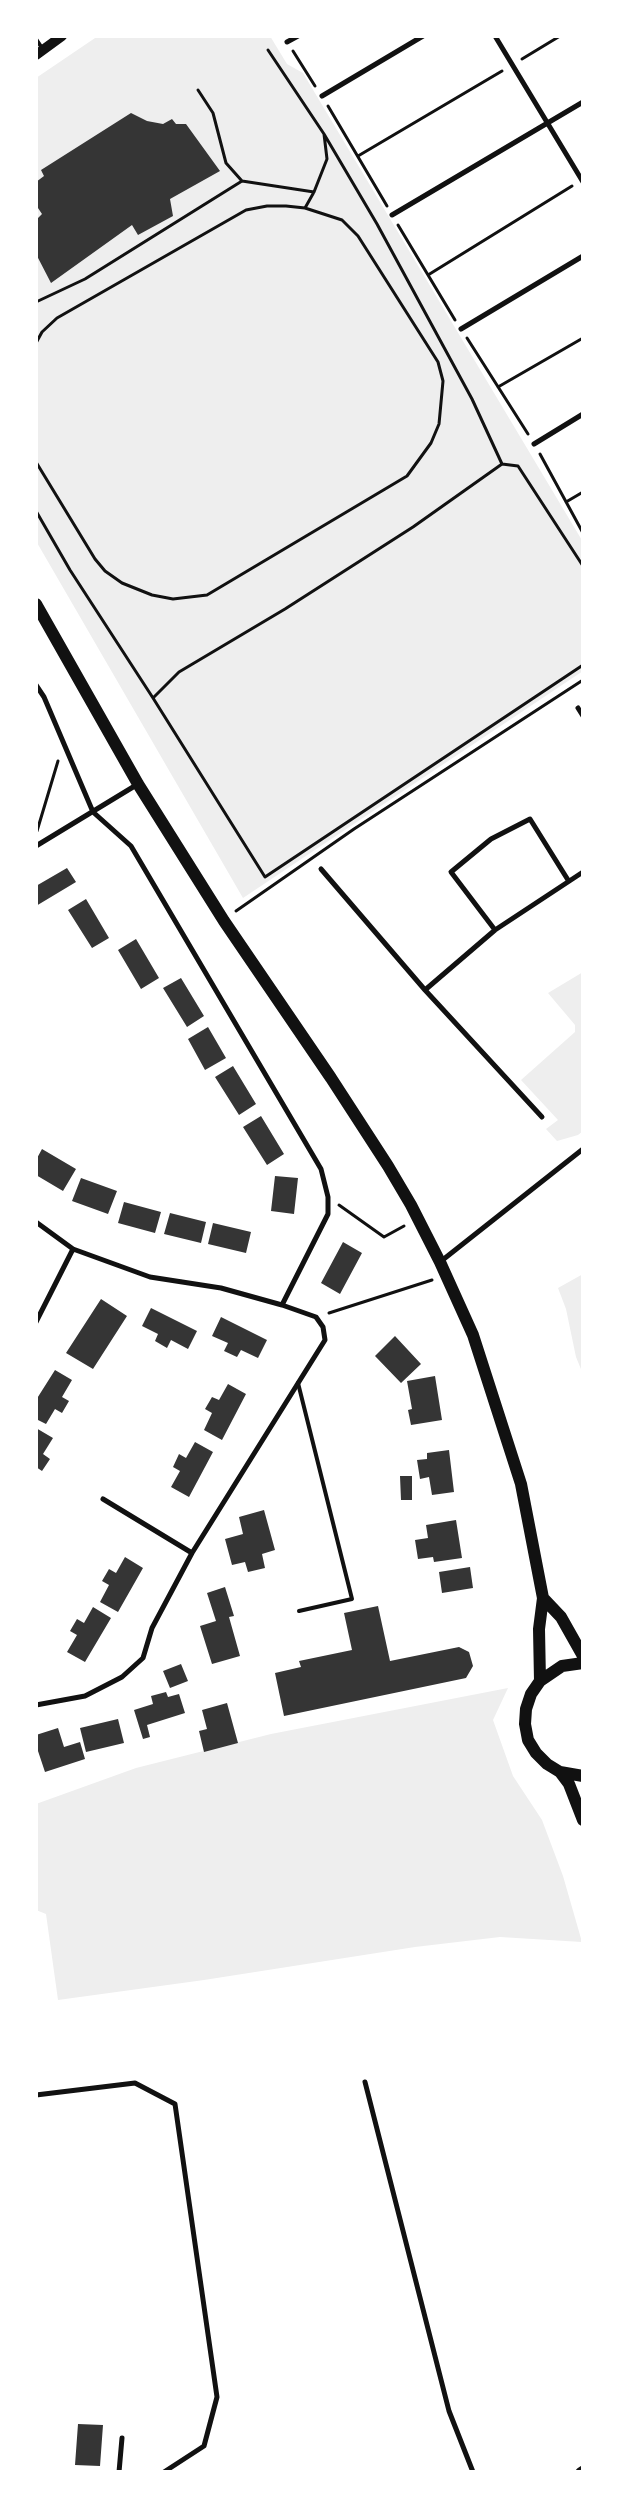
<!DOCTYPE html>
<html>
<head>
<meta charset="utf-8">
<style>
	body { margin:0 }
	#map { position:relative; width:619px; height:2508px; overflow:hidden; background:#fff; font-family:"Work Sans",sans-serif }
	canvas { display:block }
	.frame { position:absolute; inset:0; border:38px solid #fff; pointer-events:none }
</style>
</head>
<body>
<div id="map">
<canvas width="619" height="2508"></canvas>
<div class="frame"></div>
</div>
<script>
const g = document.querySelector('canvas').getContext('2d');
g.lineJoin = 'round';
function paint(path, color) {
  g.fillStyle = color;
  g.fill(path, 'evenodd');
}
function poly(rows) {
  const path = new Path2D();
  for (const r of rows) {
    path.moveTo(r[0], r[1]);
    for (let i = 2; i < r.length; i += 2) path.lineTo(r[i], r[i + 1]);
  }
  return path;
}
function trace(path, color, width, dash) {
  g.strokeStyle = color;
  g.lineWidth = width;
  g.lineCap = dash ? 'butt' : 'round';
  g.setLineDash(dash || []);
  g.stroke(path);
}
const green = poly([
	[98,36,270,36,287,64,303,73,583,542,583,671,243,898,36,541,36,78],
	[583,972,583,1131,578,1135,557,1141,546,1129,558,1120,521,1080,575,1032,575,1025,548,993],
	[583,1274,583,1374,576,1357,566,1309,558,1288],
	[508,1688,493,1720,513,1776,542,1820,563,1876,582,1942,500,1937,415,1947,204,1980,58,2000,46,1914,36,1910,36,1804,136,1768,271,1734]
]);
const building = poly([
	[131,113,147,121,163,124,172,119,176,124,186,124,220,171,170,199,173,216,138,235,132,225,51,283,36,254,36,220,42,214,36,205,36,182,44,176,41,170],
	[67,868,76,882,36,906,36,886],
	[86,899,109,938,92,948,68,910],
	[136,939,159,978,141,989,118,950],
	[181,978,204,1016,187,1027,163,988],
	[208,1027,226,1058,205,1070,188,1039],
	[233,1066,256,1104,239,1115,215,1077],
	[261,1116,284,1154,267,1165,243,1127],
	[42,1149,76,1169,63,1191,36,1175,36,1160],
	[275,1176,298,1178,294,1214,271,1211],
	[81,1178,117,1191,108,1214,72,1201],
	[124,1202,161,1212,155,1233,118,1223],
	[170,1213,206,1222,201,1243,164,1234],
	[213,1223,251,1232,246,1253,208,1244],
	[343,1242,362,1253,340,1294,321,1283],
	[101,1299,127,1316,93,1369,66,1353],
	[151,1308,197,1331,188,1349,171,1340,167,1348,155,1341,158,1334,142,1326],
	[221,1317,267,1340,258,1358,241,1350,237,1357,224,1351,228,1343,212,1336],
	[395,1336,421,1364,401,1383,375,1356],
	[55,1370,72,1380,62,1397,69,1401,62,1413,55,1409,46,1424,36,1419,36,1400],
	[435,1376,442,1420,411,1425,408,1410,412,1409,407,1381],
	[228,1384,246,1394,222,1440,204,1430,212,1413,205,1409,212,1397,219,1400],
	[36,1428,53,1438,43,1454,50,1459,42,1471,36,1467],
	[195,1442,213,1452,189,1497,171,1487,180,1471,173,1467,179,1454,186,1458],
	[449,1450,454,1492,432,1495,429,1477,420,1479,417,1460,427,1459,427,1453],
	[400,1476,412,1476,412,1500,401,1500],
	[264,1510,275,1550,262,1554,265,1568,248,1572,245,1562,232,1565,225,1539,243,1534,239,1517],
	[456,1520,462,1558,434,1562,433,1557,418,1559,415,1540,428,1538,426,1525],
	[125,1557,143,1568,118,1612,100,1602,109,1585,102,1581,109,1569,116,1573],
	[470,1567,473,1588,442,1593,439,1572],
	[225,1587,234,1616,229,1617,240,1656,212,1664,200,1626,216,1621,207,1593],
	[378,1606,390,1661,459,1647,469,1652,473,1666,466,1678,284,1716,275,1673,301,1667,299,1661,352,1650,344,1613],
	[93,1607,111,1618,85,1662,67,1652,77,1635,70,1631,77,1619,84,1623],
	[181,1664,188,1681,170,1688,163,1671],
	[166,1692,168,1697,179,1694,185,1713,147,1725,150,1737,143,1739,134,1710,153,1704,151,1696],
	[227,1703,238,1743,204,1752,199,1731,207,1729,202,1710],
	[118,1719,124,1743,86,1752,80,1728],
	[58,1728,64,1747,80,1742,85,1759,45,1772,36,1745,36,1735],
	[78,2424,103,2425,100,2466,75,2465]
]);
const path = poly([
	[268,50,324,134,327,159,314,192,305,208],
	[293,51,315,86],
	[522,59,560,36],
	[198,90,213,113,226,163,242,181],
	[328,106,387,206],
	[324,134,377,224,472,399,502,464,413,527,285,609,179,672,153,698,265,877,583,665],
	[358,156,502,71],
	[398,225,455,320],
	[428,275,572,186],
	[36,302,85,279,242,181,314,192],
	[467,338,528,434],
	[36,343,42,332,57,318,246,210,267,206,286,206,305,208,342,220,358,236,438,362,443,381,439,424,431,443,407,476,207,595,173,599,152,595,122,583,105,571,95,559,36,462],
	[498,387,583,338],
	[540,454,583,533],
	[502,464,518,466,583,566],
	[566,502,583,492],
	[36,511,70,570,153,698],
	[37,831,58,761],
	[236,911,354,829,583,680],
	[339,1205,384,1237,404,1226],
	[329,1313,432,1280]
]);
const service = poly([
	[36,39,42,48],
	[298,1383,352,1599,299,1611]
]);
const minor = poly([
	[495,36,583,182],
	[287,42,298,36],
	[322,96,423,36],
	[392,215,583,102],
	[461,329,583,256],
	[534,444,583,414],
	[36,685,44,697,93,812,131,846,321,1169,328,1197,328,1214,282,1305],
	[578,708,583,716],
	[36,846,138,784],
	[321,869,425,990,542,1117],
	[495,930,451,872,491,839,530,819,568,880],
	[425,990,495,930,583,872],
	[36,1222,73,1249,150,1277,221,1288,282,1305,316,1317,323,1327,325,1340,192,1553,152,1628,143,1658,122,1677,85,1696,36,1705],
	[440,1262,583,1149],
	[36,1322,73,1249],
	[103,1499,192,1553],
	[365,2082,449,2411,473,2472],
	[36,2095,135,2083,175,2104,217,2397,204,2446,164,2472],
	[119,2472,122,2438]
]);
const tertiary = poly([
	[580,2472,583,2470]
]);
const secondary = poly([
	[36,55,62,36]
]);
const primary = poly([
	[36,604,138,784,224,921,331,1078,388,1166,411,1205,440,1262,473,1335,521,1484,543,1598,539,1629,540,1681],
	[543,1598,561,1617,583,1656],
	[583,1663,562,1666,540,1681,531,1694,526,1709,525,1724,528,1740,536,1753,547,1764,560,1772,583,1776],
	[560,1772,569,1784,583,1820]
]);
paint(green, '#eee');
paint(building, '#353535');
trace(path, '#111', 3);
trace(service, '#111', 4);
trace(minor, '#111', 5);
trace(tertiary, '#111', 9);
trace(secondary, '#111', 10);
trace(primary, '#111', 12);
</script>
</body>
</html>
